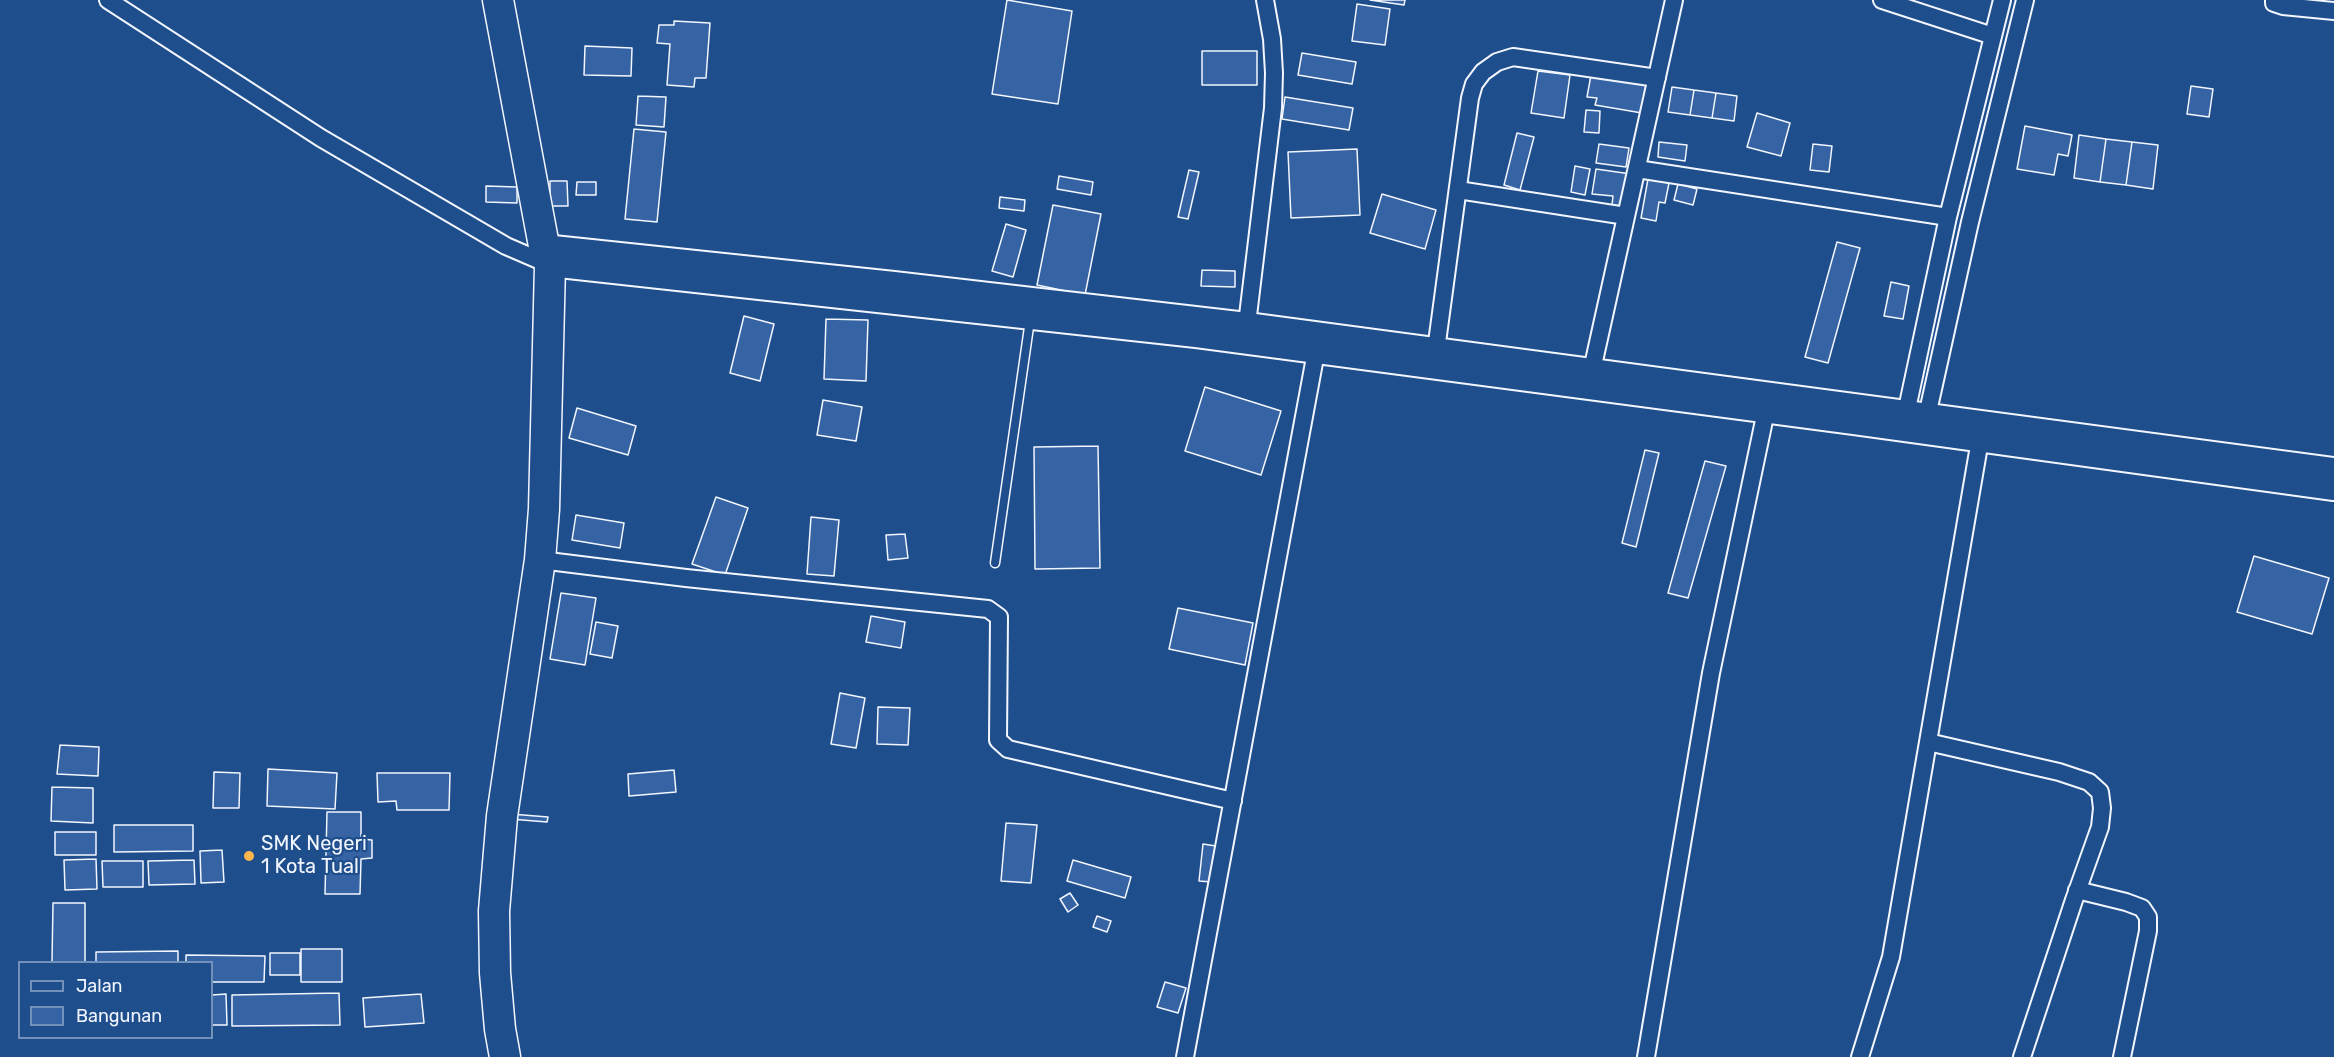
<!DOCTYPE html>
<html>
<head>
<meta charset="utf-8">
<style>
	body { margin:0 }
	#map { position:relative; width:2334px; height:1057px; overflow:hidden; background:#1f4e8c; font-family:Rubik,sans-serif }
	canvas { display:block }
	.legend { position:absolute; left:18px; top:961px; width:195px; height:78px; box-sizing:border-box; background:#1f4e8c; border:2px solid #7391ba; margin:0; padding:8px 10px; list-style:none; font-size:18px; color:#f2f6ff }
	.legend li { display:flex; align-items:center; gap:12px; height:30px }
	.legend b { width:30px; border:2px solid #7391ba }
</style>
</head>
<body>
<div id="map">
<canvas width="2334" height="1057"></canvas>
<ul class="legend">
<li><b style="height:8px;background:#1f4e8c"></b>Jalan</li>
<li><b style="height:16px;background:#3563a3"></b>Bangunan</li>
</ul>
</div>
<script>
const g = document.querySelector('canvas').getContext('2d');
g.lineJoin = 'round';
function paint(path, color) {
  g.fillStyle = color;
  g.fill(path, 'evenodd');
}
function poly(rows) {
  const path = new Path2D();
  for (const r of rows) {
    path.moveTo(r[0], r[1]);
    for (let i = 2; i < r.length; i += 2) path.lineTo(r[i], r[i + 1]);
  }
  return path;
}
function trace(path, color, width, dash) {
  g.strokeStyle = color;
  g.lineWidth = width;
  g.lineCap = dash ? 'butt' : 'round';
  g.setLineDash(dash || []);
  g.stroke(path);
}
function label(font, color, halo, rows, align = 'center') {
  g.font = font + ' Rubik,sans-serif';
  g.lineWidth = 4.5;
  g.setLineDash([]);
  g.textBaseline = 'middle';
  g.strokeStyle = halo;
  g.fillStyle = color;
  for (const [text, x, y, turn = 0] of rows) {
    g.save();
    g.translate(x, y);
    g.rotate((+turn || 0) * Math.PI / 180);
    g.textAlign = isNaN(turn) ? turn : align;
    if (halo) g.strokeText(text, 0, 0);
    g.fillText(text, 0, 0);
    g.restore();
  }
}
const building = poly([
	[1007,0,1072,11,1058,104,992,94,1007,0],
	[1370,0,1405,0,1404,5,1370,0],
	[1357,4,1390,9,1385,45,1352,41,1357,4],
	[674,21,710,23,706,78,695,78,694,87,667,85,670,44,657,43,659,25,674,25,674,21],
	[585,46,632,48,631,76,584,75,585,46],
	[1202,51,1257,51,1257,85,1202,85,1202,51],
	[1302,53,1356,62,1352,84,1298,75,1302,53],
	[1538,71,1570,75,1564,118,1531,113,1538,71],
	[1591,75,1647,85,1642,113,1595,105,1597,98,1587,97,1591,75],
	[2191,86,2213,89,2209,117,2187,114,2191,86],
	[1672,87,1694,90,1690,115,1668,112,1672,87],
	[1694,90,1716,93,1712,118,1690,115,1694,90],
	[1716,93,1737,96,1734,121,1712,118,1716,93],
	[638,96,666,97,664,127,636,125,638,96],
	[1285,97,1353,108,1349,130,1282,119,1285,97],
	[1586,110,1600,111,1599,133,1584,132,1586,110],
	[1757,113,1790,123,1781,156,1747,147,1757,113],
	[2025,126,2072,135,2068,156,2058,154,2054,175,2017,169,2025,126],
	[634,129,666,132,657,222,625,219,634,129],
	[1517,133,1534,137,1520,190,1504,185,1517,133],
	[2079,135,2106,139,2100,182,2074,178,2079,135],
	[2106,139,2132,142,2126,185,2100,182,2106,139],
	[1659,142,1687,145,1685,161,1658,157,1659,142],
	[2132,142,2158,145,2153,189,2126,185,2132,142],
	[1599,144,1629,148,1626,167,1596,163,1599,144],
	[1813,144,1832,146,1829,172,1810,170,1813,144],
	[1357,149,1360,215,1291,218,1288,152,1357,149],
	[1575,166,1590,169,1585,195,1571,192,1575,166],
	[1596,169,1631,174,1626,207,1612,205,1613,196,1592,194,1596,169],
	[1189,170,1199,172,1188,219,1178,217,1189,170],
	[1059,176,1093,182,1091,195,1057,189,1059,176],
	[1648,179,1669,183,1665,203,1659,202,1656,221,1641,218,1648,179],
	[550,181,567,181,568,206,550,206,550,181],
	[577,182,596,182,596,195,576,195,577,182],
	[1678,184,1697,189,1693,205,1674,200,1678,184],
	[486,186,517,187,517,203,486,202,486,186],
	[1382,194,1436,210,1425,249,1370,233,1382,194],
	[1000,197,1025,200,1024,211,999,208,1000,197],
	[1053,205,1101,214,1085,295,1037,285,1053,205],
	[1006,224,1026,230,1013,277,992,271,1006,224],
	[1837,242,1860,248,1828,363,1805,357,1837,242],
	[1202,270,1235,271,1235,287,1201,286,1202,270],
	[1891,282,1909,286,1903,319,1884,316,1891,282],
	[744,316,774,324,760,381,730,373,744,316],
	[826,319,868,320,866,381,824,379,826,319],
	[1205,387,1281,411,1261,475,1185,451,1205,387],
	[823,400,862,407,856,441,817,435,823,400],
	[577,408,636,426,628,455,569,438,577,408],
	[1098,446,1100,568,1035,569,1034,447,1098,446],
	[1645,450,1659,453,1636,547,1622,543,1645,450],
	[1705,461,1726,466,1688,598,1668,593,1705,461],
	[716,497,748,508,725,575,692,564,716,497],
	[576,515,624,523,620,548,572,540,576,515],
	[811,517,839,520,834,576,807,574,811,517],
	[905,534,908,558,888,560,886,535,905,534],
	[2254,556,2329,578,2312,634,2237,612,2254,556],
	[561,593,596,598,585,665,550,659,561,593],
	[1178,608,1253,623,1245,665,1169,649,1178,608],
	[871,616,905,622,901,648,866,642,871,616],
	[596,622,618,626,612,658,590,654,596,622],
	[840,693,865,698,856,748,831,744,840,693],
	[878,707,910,708,908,745,877,744,878,707],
	[60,745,99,747,98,776,57,774,60,745],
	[268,769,337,773,335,809,267,806,268,769],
	[674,770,676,792,629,796,628,774,674,770],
	[214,772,240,773,239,808,213,808,214,772],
	[377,773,450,773,449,810,397,810,396,801,378,802,377,773],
	[52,787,93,788,93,823,51,821,52,787],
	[327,812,361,812,361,839,372,840,372,858,361,859,360,894,325,894,327,812],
	[511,814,548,817,547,822,510,819,511,814],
	[1006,823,1037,825,1031,883,1001,881,1006,823],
	[114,825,193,825,193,851,114,852,114,825],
	[55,832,96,832,96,855,55,855,55,832],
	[1203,844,1216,846,1212,882,1199,881,1203,844],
	[222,850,224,882,201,883,200,851,222,850],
	[96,859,97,889,65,890,64,860,96,859],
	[194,860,195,884,149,885,148,861,194,860],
	[1073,860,1131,877,1125,898,1067,881,1073,860],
	[102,861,143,861,143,887,103,887,102,861],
	[1070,893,1078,905,1068,912,1060,899,1070,893],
	[53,903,85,903,85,962,52,962,53,903],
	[1097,916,1111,921,1107,932,1093,927,1097,916],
	[301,949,342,949,342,982,301,982,301,949],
	[178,951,178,962,96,962,96,952,178,951],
	[270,953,300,953,300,975,270,975,270,953],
	[186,955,265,956,264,982,212,982,212,962,186,962,186,955],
	[1165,982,1186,988,1178,1013,1157,1007,1165,982],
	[339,993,340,1025,232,1026,232,995,339,993],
	[226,994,227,1025,212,1025,212,995,226,994],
	[421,994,424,1023,365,1027,363,998,421,994]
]);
const lane = poly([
	[995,563,1030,320]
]);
const street = poly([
	[108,0,321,138,506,246,550,265],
	[1882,0,1993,36],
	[2274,0,2274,3,2283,6,2334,11],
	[1637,169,1948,217],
	[1458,190,1626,216],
	[1247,324,1273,108,1274,73,1272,39,1265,0],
	[1436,350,1470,98,1474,84,1483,72,1497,62,1513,57,1657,78],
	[1592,370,1674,0],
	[1904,423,1948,217,2002,0],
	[1925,425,1970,222,2025,0],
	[540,560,686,578,988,609,999,617,998,740,1008,749,1233,801],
	[1928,742,2059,772,2089,782,2100,792,2102,808,2100,827,2074,900,2022,1057],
	[2077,890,2126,902,2142,908,2148,917,2148,931,2122,1057],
	[1185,1057,1316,352],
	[1646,1057,1711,673,1766,411],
	[1860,1057,1891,957,1980,440]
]);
const secondary = poly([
	[544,246,894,283,1247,324,2334,469],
	[550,265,1196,336,1854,423,2334,489]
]);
const highway = poly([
	[498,0,544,246,550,265,544,509,540,560,502,816,494,911,495,973,500,1029,505,1057]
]);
const markers = [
	[249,856,6,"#ffb74d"]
];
const poiNames = [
	["SMK Negeri",261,844],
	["1 Kota Tual",261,867]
];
paint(building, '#3563a3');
trace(building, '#f2f6ff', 1.5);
trace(lane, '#f2f6ff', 11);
trace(street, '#f2f6ff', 20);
trace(secondary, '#f2f6ff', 26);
trace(highway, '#f2f6ff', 33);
trace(lane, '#1f4e8c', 8);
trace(street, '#1f4e8c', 16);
trace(secondary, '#1f4e8c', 22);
trace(highway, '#1f4e8c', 30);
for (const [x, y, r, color] of markers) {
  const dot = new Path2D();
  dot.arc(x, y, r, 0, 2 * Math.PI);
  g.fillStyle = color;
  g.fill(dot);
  trace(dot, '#1f4e8c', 2);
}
label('20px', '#f2f6ff', '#1f4e8c', poiNames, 'left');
</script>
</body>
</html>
